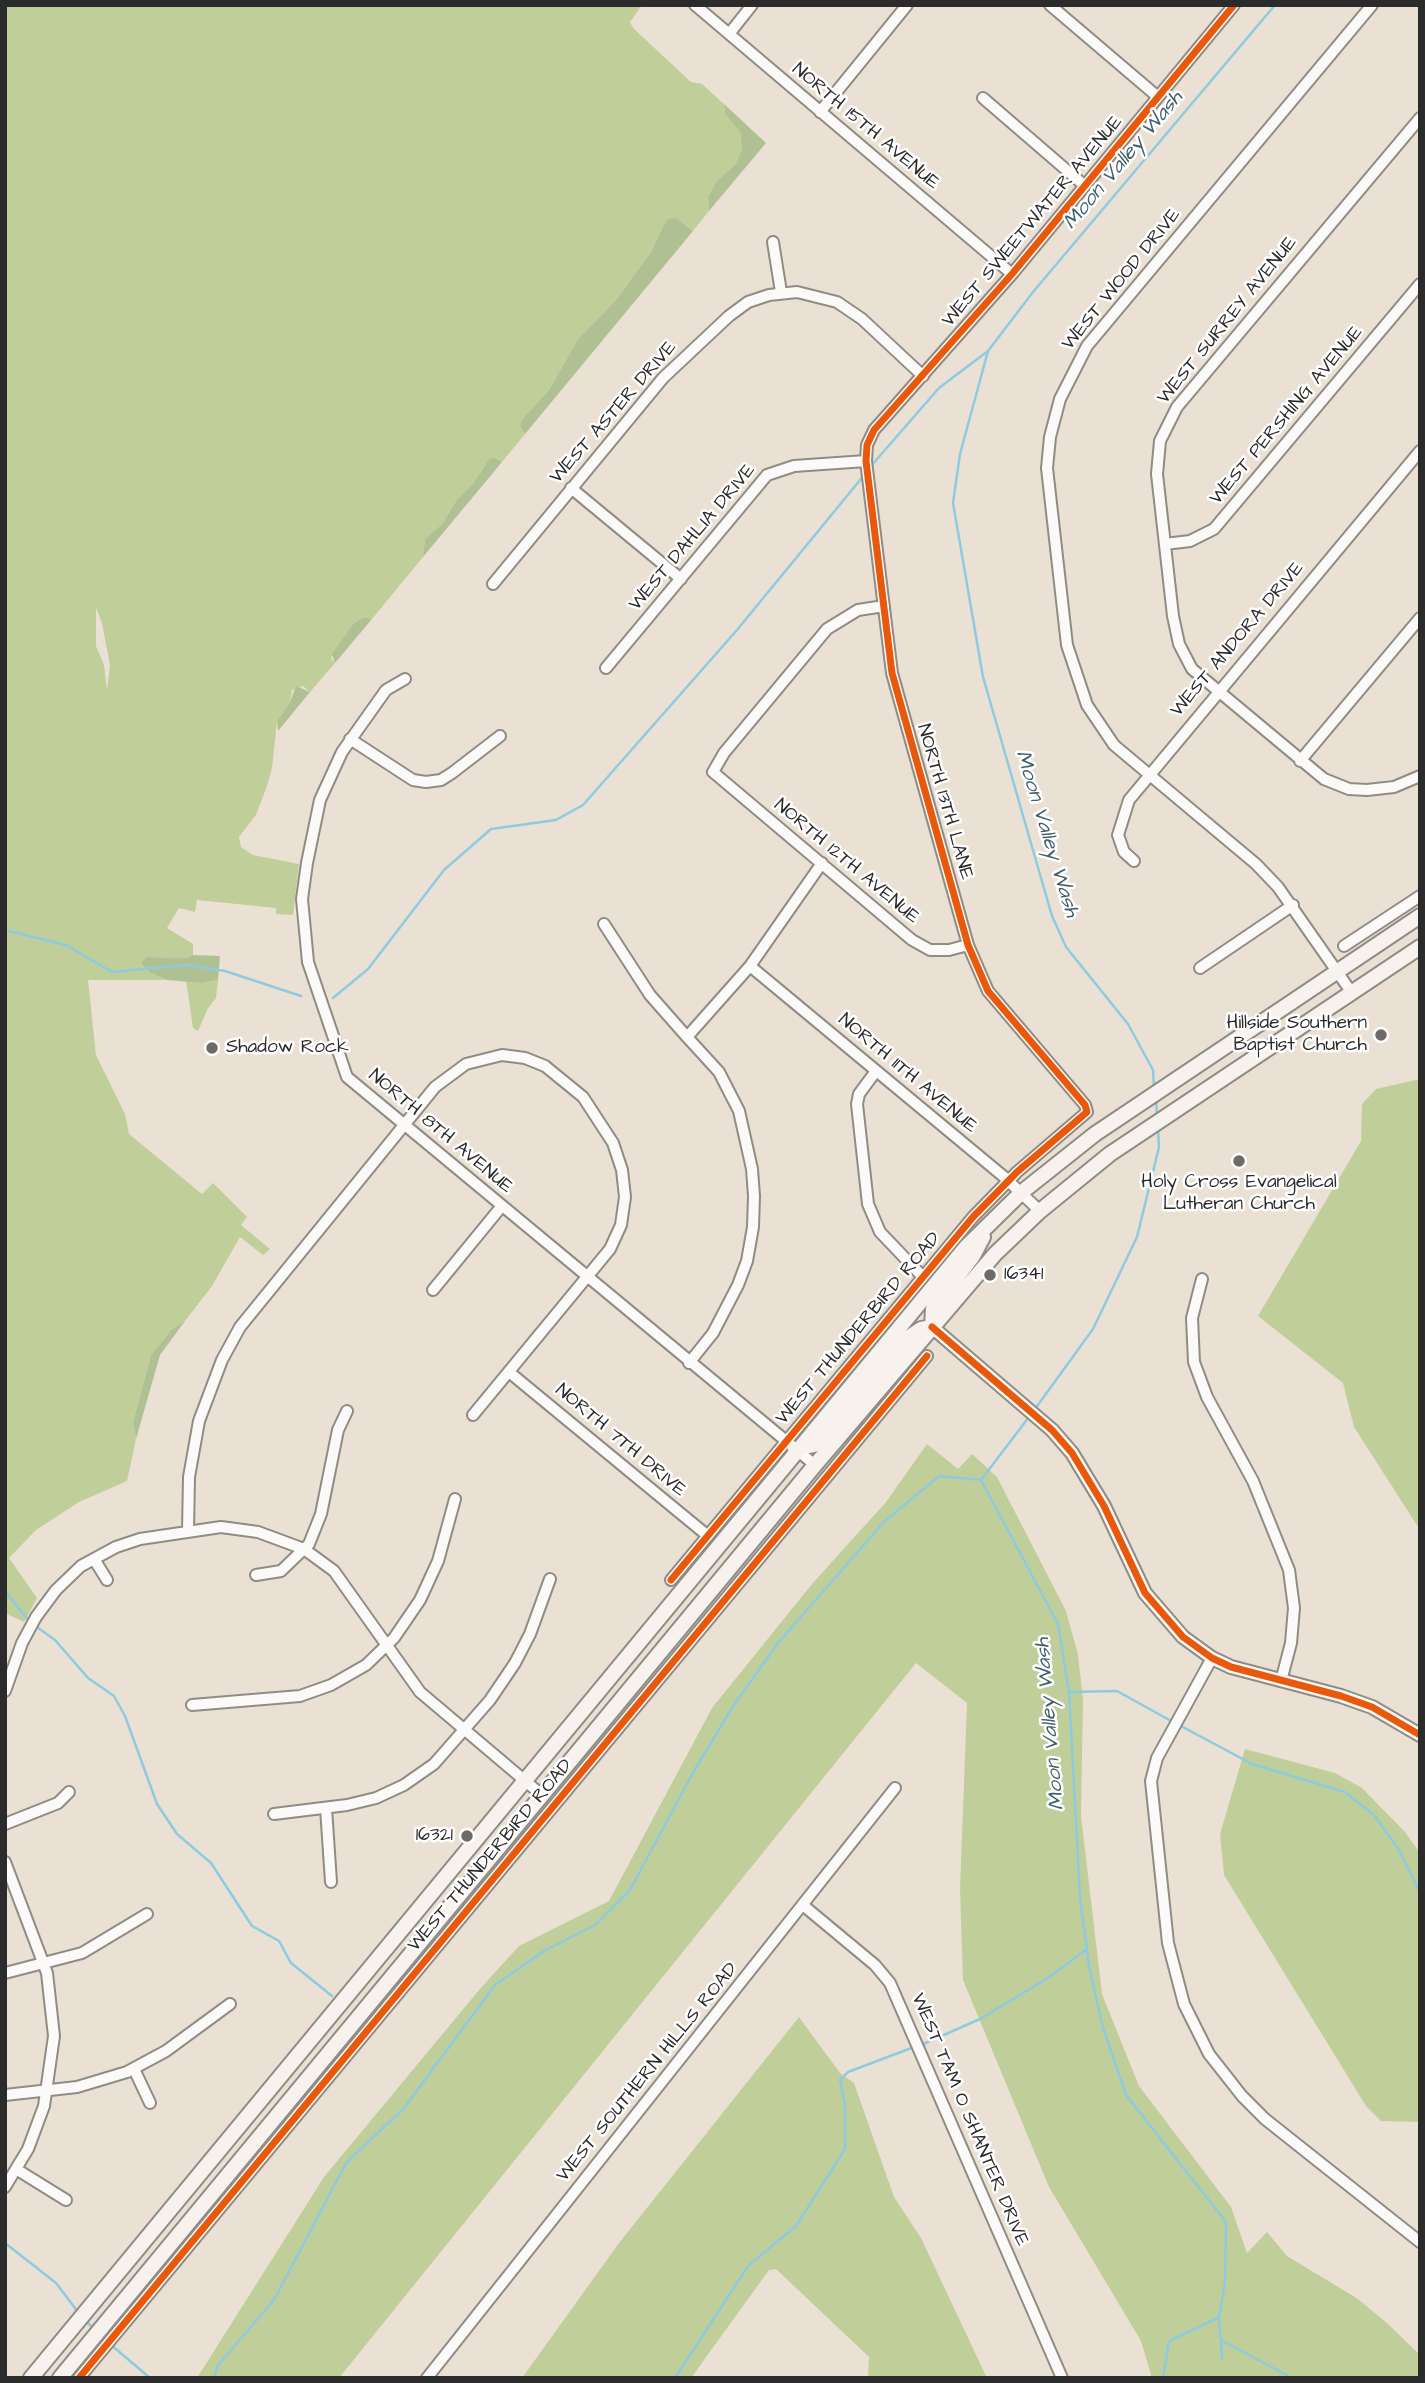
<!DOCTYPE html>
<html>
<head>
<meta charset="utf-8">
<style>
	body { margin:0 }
	#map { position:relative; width:1425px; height:2383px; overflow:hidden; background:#eae1d4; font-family:"Architects Daughter",sans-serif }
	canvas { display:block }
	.frame { position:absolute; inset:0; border:7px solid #2b2b2b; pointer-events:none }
</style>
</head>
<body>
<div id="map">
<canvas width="1425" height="2383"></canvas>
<div class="frame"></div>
</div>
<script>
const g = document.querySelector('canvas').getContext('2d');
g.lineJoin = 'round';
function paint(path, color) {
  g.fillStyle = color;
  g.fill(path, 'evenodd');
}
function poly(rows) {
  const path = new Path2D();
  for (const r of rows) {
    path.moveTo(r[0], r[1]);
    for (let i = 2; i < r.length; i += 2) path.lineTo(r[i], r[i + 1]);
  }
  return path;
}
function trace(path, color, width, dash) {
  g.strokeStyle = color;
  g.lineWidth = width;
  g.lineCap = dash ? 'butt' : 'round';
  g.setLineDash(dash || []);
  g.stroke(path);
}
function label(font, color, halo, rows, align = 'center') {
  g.font = font + ' "Architects Daughter",sans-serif';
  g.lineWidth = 5;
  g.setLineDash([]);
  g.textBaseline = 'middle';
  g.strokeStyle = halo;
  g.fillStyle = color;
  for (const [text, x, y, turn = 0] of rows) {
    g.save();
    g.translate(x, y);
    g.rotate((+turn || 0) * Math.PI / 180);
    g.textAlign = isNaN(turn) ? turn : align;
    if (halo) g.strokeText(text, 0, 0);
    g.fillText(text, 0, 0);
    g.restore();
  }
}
const green = poly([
	[5,5,642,5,630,22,633,28,691,82,702,84,724,104,725,114,740,132,742,149,735,165,717,182,708,196,709,211,693,231,678,219,665,222,651,252,615,301,578,339,549,390,524,417,521,426,525,434,502,462,489,459,472,485,457,499,443,523,425,539,423,557,372,619,364,617,354,623,331,658,335,663,310,692,303,686,292,690,290,702,277,721,272,768,267,786,256,815,239,837,241,847,253,855,299,864,293,915,276,914,276,908,197,900,195,912,179,908,167,928,193,944,193,955,187,958,147,957,151,973,167,980,88,980,96,1055,125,1114,129,1134,202,1194,213,1183,247,1217,241,1225,270,1249,263,1255,240,1237,212,1286,185,1321,172,1329,151,1355,133,1422,136,1439,127,1481,79,1502,36,1530,9,1558,37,1598,24,1622,5,1613],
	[96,608,102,623,110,665,107,690,104,665,96,646],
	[186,980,203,983,218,980,216,998,208,1008,198,1031,193,1028],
	[1420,1079,1420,1530,1354,1427,1343,1383,1258,1316,1361,1141,1362,1104,1376,1089],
	[927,1444,958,1469,972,1454,997,1477,1066,1611,1078,1655,1083,1700,1081,1816,1102,1994,1139,2086,1231,2207,1247,2253,1267,2232,1287,2256,1358,2299,1388,2324,1420,2355,1420,2378,1152,2378,1141,2341,1049,2187,963,1980,960,1889,967,1703,916,1663,339,2378,197,2378,324,2177,479,1990,519,1946,609,1901,712,1708,812,1584,886,1502],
	[1245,1749,1335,1773,1362,1788,1405,1832,1420,1853,1420,2122,1381,2121,1366,2106,1224,1875,1220,1834],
	[799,2017,840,2073,854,2083,894,2197,921,2238,987,2378,868,2378,869,2357,776,2269,769,2270,691,2378,522,2378,619,2243]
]);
const forest = poly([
	[724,104,766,143,709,211,708,196,717,181,735,165,742,149,740,132,725,114],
	[670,218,678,219,693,231,525,434,520,426,524,417,549,390,578,339,615,301,651,252,665,222],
	[494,458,502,462,423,557,425,539,443,523,457,499,472,485,489,459],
	[364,617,372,619,335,663,332,654,354,623],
	[296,686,310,692,278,731,277,721,290,702],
	[193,955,220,956,218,980,203,983,167,980,151,973,141,963,147,957,187,958],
	[185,1321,160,1355,136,1439,133,1422,151,1355,172,1329]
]);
const stream = poly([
	[871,466,939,388,988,351],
	[5,930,66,945,112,972,188,965,225,971,301,996],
	[333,998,368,969,444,870,491,829,556,820,583,805,737,630,865,474],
	[1154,1087,1153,1070,1128,1024,1066,947,1052,916,983,677,953,503,960,454,988,351,1033,292,1275,5],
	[1156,1100,1157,1115],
	[1035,1409,1093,1329,1137,1237,1159,1147,1158,1128],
	[1029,1417,981,1480,1058,1624,1069,1692,1080,1897,1089,1966,1103,2028,1126,2095,1226,2222,1225,2282,1219,2317,1222,2358],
	[5,1546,5,1567],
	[5,1591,29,1621],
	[34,1625,55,1640,88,1678,114,1696,125,1716,157,1804,177,1834,211,1863,252,1926,279,1941,291,1963,332,1996],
	[1069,1692,1117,1691,1173,1722],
	[1179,1725,1252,1764,1345,1792,1375,1816,1399,1850,1420,1893],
	[921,2045,980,2019,1048,1978,1087,1949],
	[5,2243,56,2283,78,2312],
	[85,2320,95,2330],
	[1221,2340,1292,2378],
	[110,2344,150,2378],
	[214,2378,218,2365,274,2300,346,2163,404,2108,495,1985,544,1951,595,1925,630,1890,695,1769,732,1708,778,1643,884,1522,939,1476,981,1480],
	[675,2378,748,2266,796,2226,845,2149,845,2105,840,2080,848,2072,914,2047],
	[1163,2378,1169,2341,1218,2318]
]);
const minor = poly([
	[695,5,1012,274],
	[1050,5,1158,97],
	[729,34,752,5],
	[983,98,1085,186],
	[820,112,907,5],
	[1420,118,1177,407,1160,441,1157,474,1173,616,1179,644,1192,669,1324,779,1349,789,1367,790,1394,787,1420,776],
	[773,242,781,292],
	[571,488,681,579],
	[1165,544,1190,541,1214,529,1420,284],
	[493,584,663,378,729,316,748,302,769,295,797,292,837,302,862,319,923,376],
	[884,606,858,610,827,629,724,753,713,772,912,940,930,950,949,950,968,945],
	[606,668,767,475,794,466,866,461],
	[405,679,386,690,342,752,320,800,307,863,302,899,308,962,347,1077,815,1465],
	[350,739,413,780,426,782,441,780,452,773,500,736],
	[1300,761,1420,618],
	[1134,861,1124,852,1118,835,1129,800,1420,451],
	[604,924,650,995,687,1037],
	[1344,946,1420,896],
	[750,966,1003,1176,1040,1211],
	[1200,968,1293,905],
	[1352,993,1278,887,1256,864,1114,745,1087,705,1067,645,1047,468,1050,437,1060,399,1087,346,1372,5],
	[876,1071,859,1094,857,1104,868,1204,880,1232,922,1276],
	[1202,1279,1192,1318,1194,1362,1207,1397,1253,1481,1289,1570,1294,1608,1291,1643,1281,1681],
	[433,1290,501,1207],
	[689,1363,713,1333,738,1285,747,1261,753,1227,754,1196,752,1169,739,1111,719,1072,687,1037,750,966,822,863],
	[509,1372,708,1536],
	[188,1531,189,1477,199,1421,222,1360,240,1327,435,1087,466,1064,502,1055,525,1058,545,1066,583,1097,613,1143,622,1170,625,1197,621,1225,610,1249,473,1415],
	[94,1559,107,1580],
	[256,1575,281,1571,309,1544,321,1514,338,1430,347,1411],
	[671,1580,973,1217,1017,1172,1087,1112,1085,1105,988,991,968,945,892,673,866,461,867,445,874,430,1012,274,1234,5],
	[1212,1658,1157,1758,1151,1781,1168,1943,1184,2004,1209,2054,1242,2096,1265,2119,1420,2242],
	[5,1691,22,1643,36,1617,56,1590,81,1566,116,1547,140,1539,221,1527,258,1532,304,1549,334,1571,420,1692,543,1796],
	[192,1705,300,1696,331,1685,366,1665,394,1638,420,1600,438,1561,455,1499],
	[326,1808,331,1882],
	[274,1814,347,1805,376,1798,404,1785,434,1764,490,1700,515,1663,530,1634,550,1579],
	[5,1824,58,1803,69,1792],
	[5,1862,47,1973,54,2036,44,2106,28,2149,5,2187],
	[804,1906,875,1965,890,1983,1062,2378],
	[5,1973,82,1953,147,1914],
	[134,2069,150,2103],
	[5,2095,77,2087,127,2072,166,2051,230,2004],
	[16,2169,66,2200],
	[79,2378,927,1356],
	[427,2378,895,1788]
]);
const tertiary = poly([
	[932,1327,1052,1430,1072,1453,1104,1506,1145,1593,1183,1637,1212,1658,1231,1667,1341,1696,1372,1707,1420,1735]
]);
const secondary = poly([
	[795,1449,814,1445,906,1339,921,1329,932,1327,933,1309,973,1256,983,1237],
	[31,2378,966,1247,1022,1192,1095,1134,1420,916],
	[60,2378,815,1465,995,1254,1040,1211,1110,1154,1420,947]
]);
const cycleway = poly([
	[932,1327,1052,1430,1072,1453,1104,1506,1145,1593,1183,1637,1212,1658,1231,1667,1341,1696,1372,1707,1420,1735],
	[671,1580,973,1217,1017,1172,1087,1112,1085,1105,988,991,968,945,892,673,866,461,867,445,874,430,1012,274,1234,5],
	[79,2378,927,1356]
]);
const markers = [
	[1381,1035,7,"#6e6b66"],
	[212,1048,7,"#6e6b66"],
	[1239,1161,7,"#6e6b66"],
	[990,1275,7,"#6e6b66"],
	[467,1836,7,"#6e6b66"]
];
const streetNames = [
	["NORTH 15TH AVENUE",865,127,40],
	["WEST SWEETWATER AVENUE",1033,222,-50],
	["WEST WOOD DRIVE",1122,280,-51],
	["WEST SURREY AVENUE",1228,321,-51],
	["WEST ASTER DRIVE",614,413,-49],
	["WEST PERSHING AVENUE",1287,416,-50],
	["WEST DAHLIA DRIVE",693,538,-50],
	["WEST ANDORA DRIVE",1238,640,-50],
	["NORTH 13TH LANE",944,802,74],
	["NORTH 12TH AVENUE",846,862,40],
	["NORTH 11TH AVENUE",907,1074,40],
	["NORTH 8TH AVENUE",440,1132,40],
	["WEST THUNDERBIRD ROAD",859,1329,-50],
	["NORTH 7TH DRIVE",620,1441,40],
	["WEST THUNDERBIRD ROAD",491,1856,-50],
	["WEST SOUTHERN HILLS ROAD",648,2073,-51],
	["WEST TAM O SHANTER DRIVE",969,2120,67]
];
const poiNames = [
	["Hillside Southern",1367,1024],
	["Baptist Church",1367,1046],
	["Shadow Rock",226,1048,"left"],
	["Holy Cross Evangelical",1239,1183,"center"],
	["Lutheran Church",1239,1205,"center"],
	["16341",1004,1275,"left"],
	["16321",453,1836]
];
const waterNames = [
	["Moon Valley Wash",1124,161,-50],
	["Moon Valley Wash",1046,834,73],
	["Moon Valley Wash",1051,1724,-95]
];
paint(green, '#c0cf9a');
paint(forest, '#afc193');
trace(stream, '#8ecbe0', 2.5);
trace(minor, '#908c85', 14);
trace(tertiary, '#908c85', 16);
trace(secondary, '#908c85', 18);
trace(minor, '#fcfaf9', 10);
trace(tertiary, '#fcfaf9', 12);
trace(secondary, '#f7f2ee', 14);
trace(cycleway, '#e8590c', 7);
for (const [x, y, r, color] of markers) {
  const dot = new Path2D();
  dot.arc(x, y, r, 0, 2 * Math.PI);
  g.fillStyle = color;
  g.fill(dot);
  trace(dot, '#fff', 2.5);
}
label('19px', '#2b2b2b', '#fff', streetNames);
label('19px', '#2b2b2b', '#fff', poiNames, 'right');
label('italic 21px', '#40606c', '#fff', waterNames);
</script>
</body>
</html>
